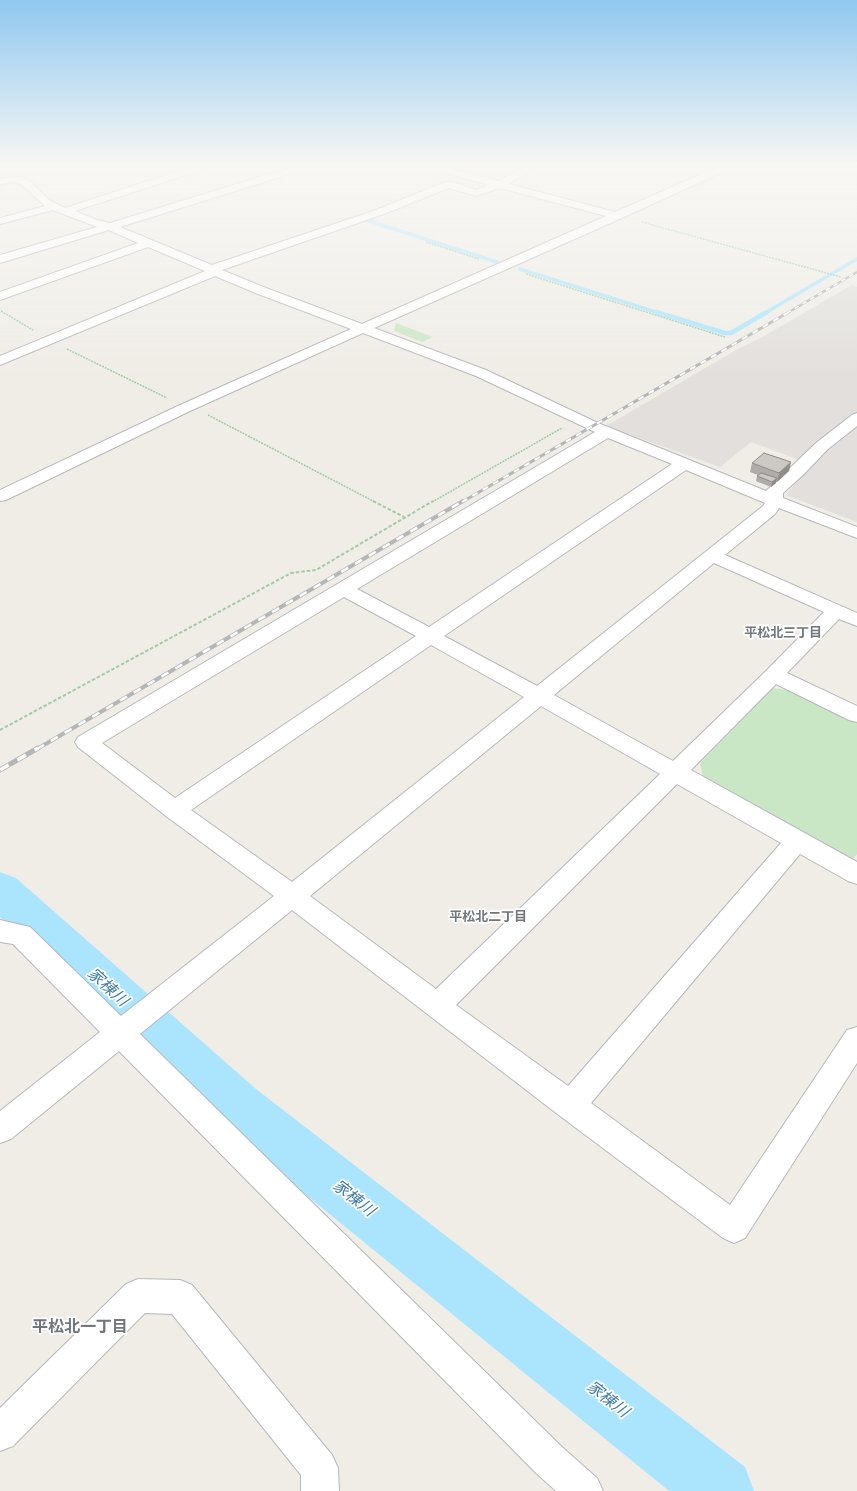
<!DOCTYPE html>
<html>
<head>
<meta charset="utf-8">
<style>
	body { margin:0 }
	canvas { display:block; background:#f0ede7 }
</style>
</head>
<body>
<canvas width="857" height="1491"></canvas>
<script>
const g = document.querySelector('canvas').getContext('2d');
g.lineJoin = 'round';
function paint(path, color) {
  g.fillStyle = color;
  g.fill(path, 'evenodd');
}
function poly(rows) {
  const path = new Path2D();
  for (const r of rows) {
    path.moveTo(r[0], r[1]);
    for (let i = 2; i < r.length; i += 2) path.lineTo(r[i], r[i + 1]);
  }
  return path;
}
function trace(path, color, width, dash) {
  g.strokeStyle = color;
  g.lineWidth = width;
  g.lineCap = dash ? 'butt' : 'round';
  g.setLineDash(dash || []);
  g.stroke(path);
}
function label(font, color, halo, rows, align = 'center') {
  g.font = font + ' "Nunito Sans","Noto Sans JP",sans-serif';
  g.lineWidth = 3.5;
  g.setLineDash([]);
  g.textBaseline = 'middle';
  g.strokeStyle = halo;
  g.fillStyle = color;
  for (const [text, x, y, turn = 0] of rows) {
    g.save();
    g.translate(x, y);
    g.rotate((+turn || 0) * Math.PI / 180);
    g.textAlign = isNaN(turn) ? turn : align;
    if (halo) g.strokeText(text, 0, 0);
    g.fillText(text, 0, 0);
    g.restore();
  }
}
const industrial = poly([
	[852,285,857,287,857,413,815,445,802,461,751,442,720,467,606,426,738,349,766,335],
	[857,422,857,522,786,495,824,448]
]);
const green = poly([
	[396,323,433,337,422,342,394,331],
	[772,688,793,691,857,723,857,854,851,861,703,777,700,763]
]);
const streamFar1 = poly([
	[366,220,497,262],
	[520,269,659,313],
	[765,313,857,259]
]);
const stream = poly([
	[656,312,725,333,731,333,767,312]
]);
const river = poly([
	[0,872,16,878,256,1089,745,1467,754,1491,669,1491,218,1123,0,917,0,872]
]);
const pathFar1 = poly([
	[642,222,841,277],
	[426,242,479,259],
	[526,274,725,337],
	[1,311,33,330],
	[67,349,167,398],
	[208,415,375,502],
	[432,502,562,428]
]);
const path = poly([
	[373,501,404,517],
	[0,730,291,573,316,570,433,501]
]);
const minor = poly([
	[191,167,206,167,205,169,75,211,97,220,110,223,292,167,307,167,306,169,120,227,212,265,376,210,445,182,453,182,476,190,489,185,430,169,429,167,445,167,499,181,523,167,535,167,509,184,615,212,717,167,730,167,729,169,622,218,374,328,486,370,598,423,766,491,816,443,852,415,857,413,857,426,828,449,804,474,783,493,783,498,857,527,857,538,779,508,775,514,725,555,857,613,857,626,839,619,787,673,857,706,857,722,849,720,776,684,691,770,857,862,857,884,848,881,800,854,591,1103,730,1205,847,1030,857,1027,857,1063,745,1238,734,1243,723,1238,560,1116,292,910,140,1034,562,1447,597,1478,603,1491,556,1491,536,1473,119,1051,11,1139,0,1143,0,1111,100,1032,13,944,0,942,0,920,30,927,121,1016,274,896,166,816,78,747,75,742,78,737,595,432,476,376,363,333,190,411,6,500,0,501,0,490,180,405,351,329,258,294,215,276,0,365,0,356,205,271,148,247,0,300,0,292,138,243,109,230,0,263,0,255,97,227,53,210,0,224,0,218,45,206,23,186,16,182,0,184,0,178,22,177,31,182,49,200,65,208,191,167],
	[449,188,476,196,500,188,606,216,362,324,266,288,222,270,384,214,449,188],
	[608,438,672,464,429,627,357,589,608,438],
	[686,470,765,503,763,506,537,686,444,636,686,470],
	[714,563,824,612,767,670,673,761,554,695,714,563],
	[344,597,416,636,175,798,102,743,344,597],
	[431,645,524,697,292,882,191,810,431,645],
	[541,706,660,774,436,989,310,896,541,706],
	[677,784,781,843,568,1086,456,1005,677,784],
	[138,1279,180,1280,192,1285,332,1455,338,1468,339,1491,301,1491,301,1475,172,1314,145,1313,13,1446,0,1451,0,1408,126,1284,138,1279]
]);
const railFar3 = poly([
	[787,313,857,272]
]);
const railFar2 = poly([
	[462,502,789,312]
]);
const railFar1 = poly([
	[37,749,463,501]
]);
const rail = poly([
	[0,770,38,748]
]);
const wall = poly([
	[752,463,789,471,777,482,776,482,776,483,771,487,756,481,757,476,758,475,750,472]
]);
const shadedWall = poly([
	[791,462,789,471,777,482,779,473],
	[777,478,776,483,771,487,772,482]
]);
const building = poly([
	[764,453,791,462,779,473,752,463,764,453],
	[761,473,777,478,772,482,757,476,761,473]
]);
const neighbourhoodNames = [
	["平松北三丁目",783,634],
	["平松北二丁目",488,918]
];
const nearWaternames = [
	["家棟川",107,988,42],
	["家棟川",353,1199,38],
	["家棟川",607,1400,38]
];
const nearNeighbourhoodnames = [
	["平松北一丁目",80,1328]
];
paint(industrial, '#e2dfdc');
paint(green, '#cae7c5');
trace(streamFar1, '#abe5fd', 3.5);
trace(stream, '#abe5fd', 4.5);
paint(river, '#abe5fd');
trace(minor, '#b5b8bb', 2);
trace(pathFar1, '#a1cca7', 1.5, [2, 1]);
trace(path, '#a1cca7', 2, [3.5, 2]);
paint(minor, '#fff');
trace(railFar3, '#b5b6b7', 2.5);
trace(railFar2, '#b5b6b7', 3);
trace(railFar1, '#b5b6b7', 4);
trace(rail, '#b5b6b7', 5);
trace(railFar3, '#fff', 1.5, [4.5]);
trace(railFar2, '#fff', 2, [6]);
trace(railFar1, '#fff', 2.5, [8]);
trace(rail, '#fff', 3.5, [10]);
paint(wall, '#afaca9');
paint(shadedWall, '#8f8c89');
paint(building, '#ccc8c4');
trace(building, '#8f8c89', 1);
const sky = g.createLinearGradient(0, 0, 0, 376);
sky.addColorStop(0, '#8fc8f0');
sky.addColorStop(0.44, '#f8f7f4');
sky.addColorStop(1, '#f8f7f400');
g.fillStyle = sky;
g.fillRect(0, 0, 857, 376);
label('bold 13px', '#707679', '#fff', neighbourhoodNames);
label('italic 16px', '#407b9f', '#fff', nearWaternames);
label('bold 16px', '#707679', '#fff', nearNeighbourhoodnames);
</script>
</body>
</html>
